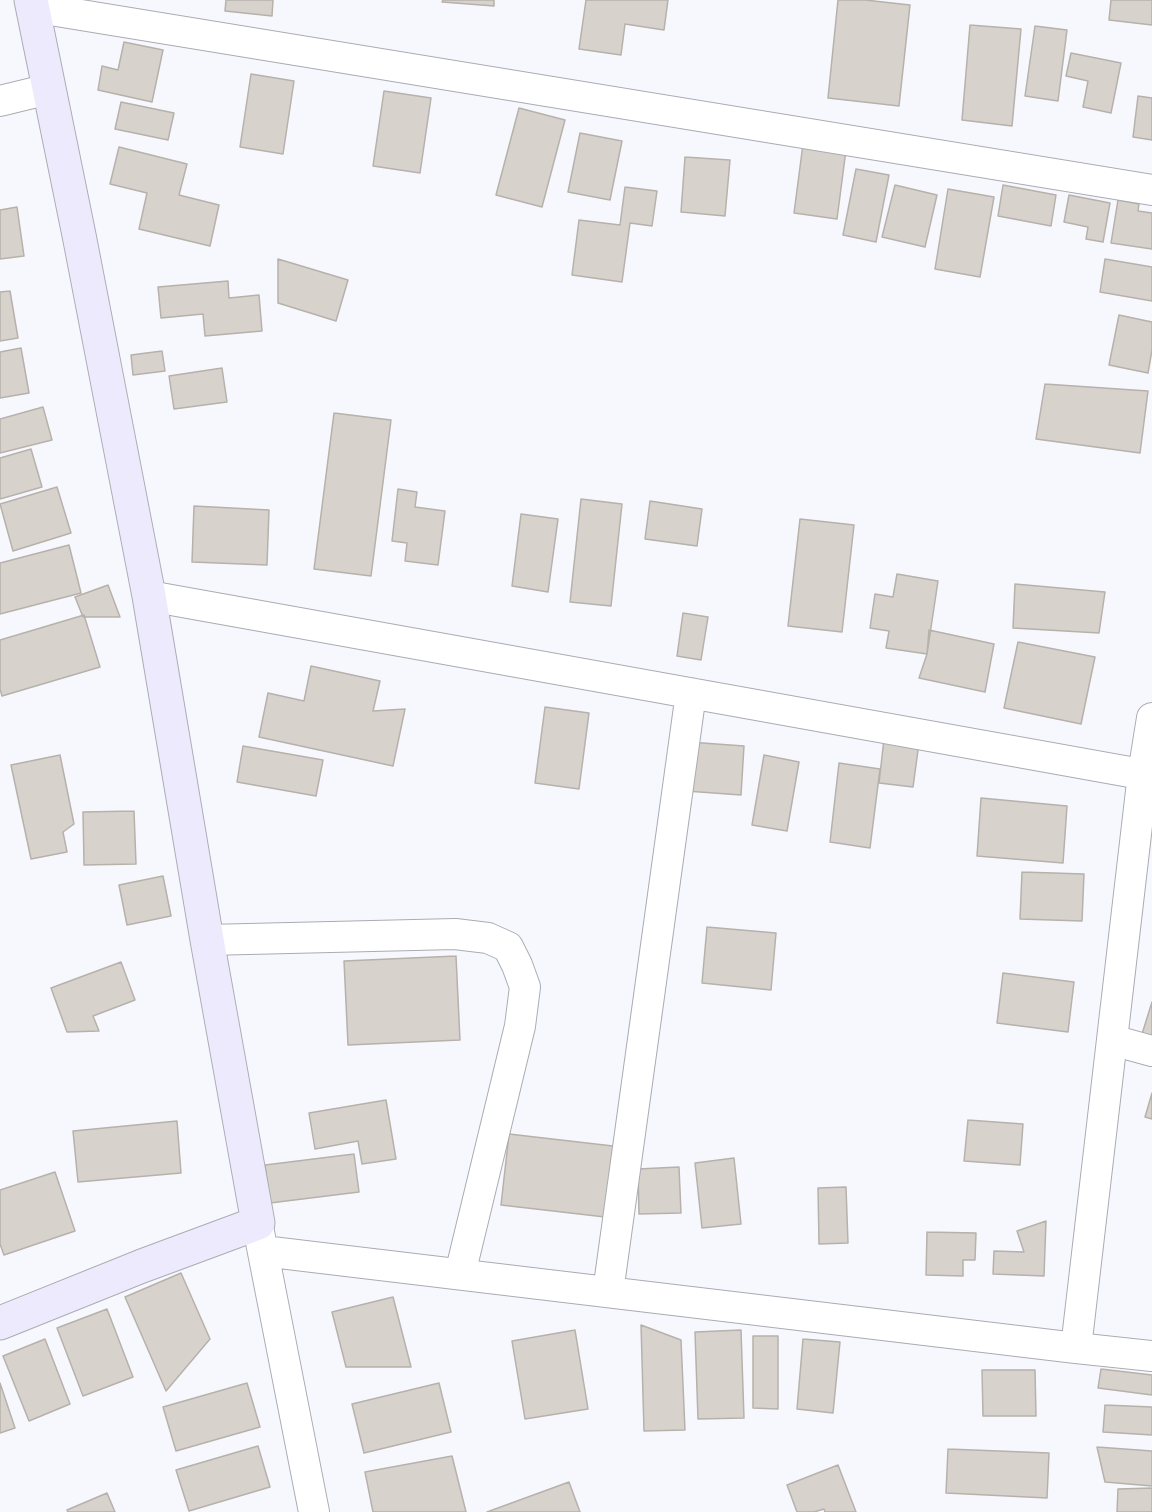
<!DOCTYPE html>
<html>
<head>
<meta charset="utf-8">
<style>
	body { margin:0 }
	canvas { display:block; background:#f7f8fe }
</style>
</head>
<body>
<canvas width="1152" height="1512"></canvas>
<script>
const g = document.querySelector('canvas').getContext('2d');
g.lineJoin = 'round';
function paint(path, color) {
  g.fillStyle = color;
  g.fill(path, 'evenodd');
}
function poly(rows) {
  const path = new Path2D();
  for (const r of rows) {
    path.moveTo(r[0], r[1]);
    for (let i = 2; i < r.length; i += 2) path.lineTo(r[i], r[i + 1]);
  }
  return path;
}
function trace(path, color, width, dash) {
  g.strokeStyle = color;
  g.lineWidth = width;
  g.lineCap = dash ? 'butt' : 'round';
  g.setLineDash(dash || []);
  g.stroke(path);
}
const building = poly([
	[226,0,273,0,272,16,225,11,226,0],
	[443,0,494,0,494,6,442,2,443,0],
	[586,0,668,0,664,30,625,24,621,55,579,49,586,0],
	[838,0,865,0,910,5,899,106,828,98,838,0],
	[1111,0,1152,0,1152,25,1109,20,1111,0],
	[970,25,1021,29,1012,126,962,120,970,25],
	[1035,26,1067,30,1058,101,1025,96,1035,26],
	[124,42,163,50,152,102,98,90,102,66,118,70,124,42],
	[1071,53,1121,63,1111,113,1083,107,1088,81,1066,76,1071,53],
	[251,74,294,81,283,154,240,147,251,74],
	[384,91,431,98,420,173,373,166,384,91],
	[1138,96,1152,98,1152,140,1133,137,1138,96],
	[121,102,174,113,168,140,115,129,121,102],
	[519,108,565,120,542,207,496,195,519,108],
	[580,133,622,141,610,200,568,192,580,133],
	[803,144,846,150,837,219,794,213,803,144],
	[119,147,187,164,179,195,219,205,210,246,139,229,147,193,110,184,119,147],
	[685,157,730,160,725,216,681,212,685,157],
	[856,169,889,175,876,242,843,235,856,169],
	[895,185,937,195,925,247,882,237,895,185],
	[1003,185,1056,195,1051,226,998,216,1003,185],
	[625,187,657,191,652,226,630,223,622,282,572,275,579,220,620,225,625,187],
	[948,189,994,197,980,277,935,269,948,189],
	[1069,195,1110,203,1103,242,1086,239,1088,227,1064,222,1069,195],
	[1118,200,1139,204,1138,211,1152,213,1152,249,1111,243,1118,200],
	[17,207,24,256,0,259,0,210,17,207],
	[278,259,348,280,336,321,278,303,278,259],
	[1105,259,1152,267,1152,301,1100,292,1105,259],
	[228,281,229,298,259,295,262,331,205,336,203,314,161,318,158,287,228,281],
	[10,291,18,338,0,341,0,292,10,291],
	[1119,315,1152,322,1152,350,1148,373,1109,365,1119,315],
	[21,348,29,393,0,398,0,352,21,348],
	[162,351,165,371,133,375,131,355,162,351],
	[222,368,227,402,174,409,169,376,222,368],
	[1045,384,1148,391,1140,453,1036,439,1045,384],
	[43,407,52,440,0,453,0,419,43,407],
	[334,413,391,420,371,576,314,569,334,413],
	[31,449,42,487,0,499,0,458,31,449],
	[57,487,71,533,13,551,0,504,57,487],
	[398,489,417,492,415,507,445,511,438,565,405,561,407,543,392,541,398,489],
	[581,499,622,504,611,606,570,602,581,499],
	[650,501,702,509,697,546,645,539,650,501],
	[194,506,269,510,267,565,192,562,194,506],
	[521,514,558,519,548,592,512,586,521,514],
	[800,519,854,525,842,632,788,626,800,519],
	[69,545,81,593,0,614,0,563,69,545],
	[897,574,938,581,927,654,886,648,889,631,870,628,875,594,893,597,897,574],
	[1015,584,1105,592,1099,633,1013,628,1015,584],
	[108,585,120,617,83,617,75,597,108,585],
	[683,613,708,617,701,660,677,656,683,613],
	[84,615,100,667,2,696,0,689,0,640,84,615],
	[929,630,994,644,985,692,919,678,927,654,929,630],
	[1018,642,1095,657,1081,724,1004,708,1018,642],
	[311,666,380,681,373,711,405,709,393,766,259,737,268,693,304,701,311,666],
	[545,707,589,713,579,789,535,783,545,707],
	[884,739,919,743,913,787,879,783,884,739],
	[689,742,744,746,741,795,686,791,689,742],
	[243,746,323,760,316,796,237,782,243,746],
	[60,755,74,824,63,832,67,852,31,859,11,765,60,755],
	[764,755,799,762,787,831,752,825,764,755],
	[839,763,880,769,870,848,830,842,839,763],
	[981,798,1067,806,1063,863,977,856,981,798],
	[134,811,136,864,84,865,83,812,134,811],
	[1022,872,1084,874,1082,921,1020,919,1022,872],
	[163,876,171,916,127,925,119,885,163,876],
	[707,927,776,933,771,990,702,983,707,927],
	[456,956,460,1040,348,1045,344,961,456,956],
	[121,962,135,1000,93,1016,99,1031,67,1032,51,988,121,962],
	[1003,973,1074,982,1068,1032,997,1023,1003,973],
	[1152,1002,1152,1037,1142,1034,1152,1002],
	[1152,1093,1152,1119,1145,1117,1152,1093],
	[386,1100,396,1159,362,1164,358,1141,315,1149,309,1113,386,1100],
	[968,1120,1023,1124,1020,1165,964,1161,968,1120],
	[177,1121,181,1173,78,1182,73,1131,177,1121],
	[509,1134,613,1146,605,1217,501,1205,509,1134],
	[354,1154,359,1192,270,1203,265,1165,354,1154],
	[734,1158,741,1224,702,1228,695,1163,734,1158],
	[679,1167,681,1213,639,1214,638,1169,679,1167],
	[55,1172,75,1231,4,1255,0,1244,0,1190,55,1172],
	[846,1187,848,1243,819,1244,818,1188,846,1187],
	[1046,1221,1044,1276,993,1274,994,1251,1024,1252,1017,1231,1046,1221],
	[927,1232,976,1233,975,1260,963,1260,963,1276,926,1275,927,1232],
	[181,1273,210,1339,166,1391,125,1297,181,1273],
	[393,1297,411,1367,346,1367,332,1312,393,1297],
	[107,1309,133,1377,83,1396,57,1328,107,1309],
	[641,1325,681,1340,685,1430,644,1431,641,1325],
	[575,1330,588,1409,525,1419,512,1341,575,1330],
	[741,1330,744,1418,698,1419,695,1332,741,1330],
	[753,1336,778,1336,778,1409,753,1408,753,1336],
	[45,1339,70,1404,29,1421,3,1356,45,1339],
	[803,1339,840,1342,833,1413,797,1409,803,1339],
	[1101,1369,1152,1375,1152,1395,1098,1388,1101,1369],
	[982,1370,1035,1370,1036,1416,983,1416,982,1370],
	[0,1383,15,1428,0,1433,0,1383],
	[247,1383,260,1427,176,1451,163,1407,247,1383],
	[439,1383,451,1432,364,1453,352,1404,439,1383],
	[1105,1405,1152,1407,1152,1435,1103,1432,1105,1405],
	[258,1446,270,1487,189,1511,176,1470,258,1446],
	[1097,1447,1152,1451,1152,1486,1105,1482,1097,1447],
	[948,1449,1049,1453,1047,1498,946,1493,948,1449],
	[452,1456,466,1512,373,1512,365,1472,452,1456],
	[838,1465,856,1512,825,1512,824,1509,814,1512,797,1512,787,1485,838,1465],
	[569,1482,580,1512,487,1512,569,1482],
	[1152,1488,1152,1512,1117,1512,1118,1489,1152,1488],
	[107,1493,115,1512,68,1512,67,1510,107,1493]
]);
const minor = poly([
	[32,7,1152,190],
	[0,101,49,89],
	[149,596,1152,776],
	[207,940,455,934,488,938,508,947,517,965,525,987,520,1026,460,1274],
	[1112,1040,1152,1051],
	[259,1232,314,1512],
	[263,1251,1076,1348,1143,774,1152,718],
	[608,1292,691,693],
	[1076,1348,1152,1356]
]);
const secondary = poly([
	[0,1323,142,1266,258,1223,207,940,149,596,79,235,31,0]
]);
paint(building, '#d8d2cd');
trace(building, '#b7b1ab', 1.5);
trace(minor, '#aaacb3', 32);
trace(secondary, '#aaacb3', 35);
trace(minor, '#fff', 30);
trace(secondary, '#eeeafd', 33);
</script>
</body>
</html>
